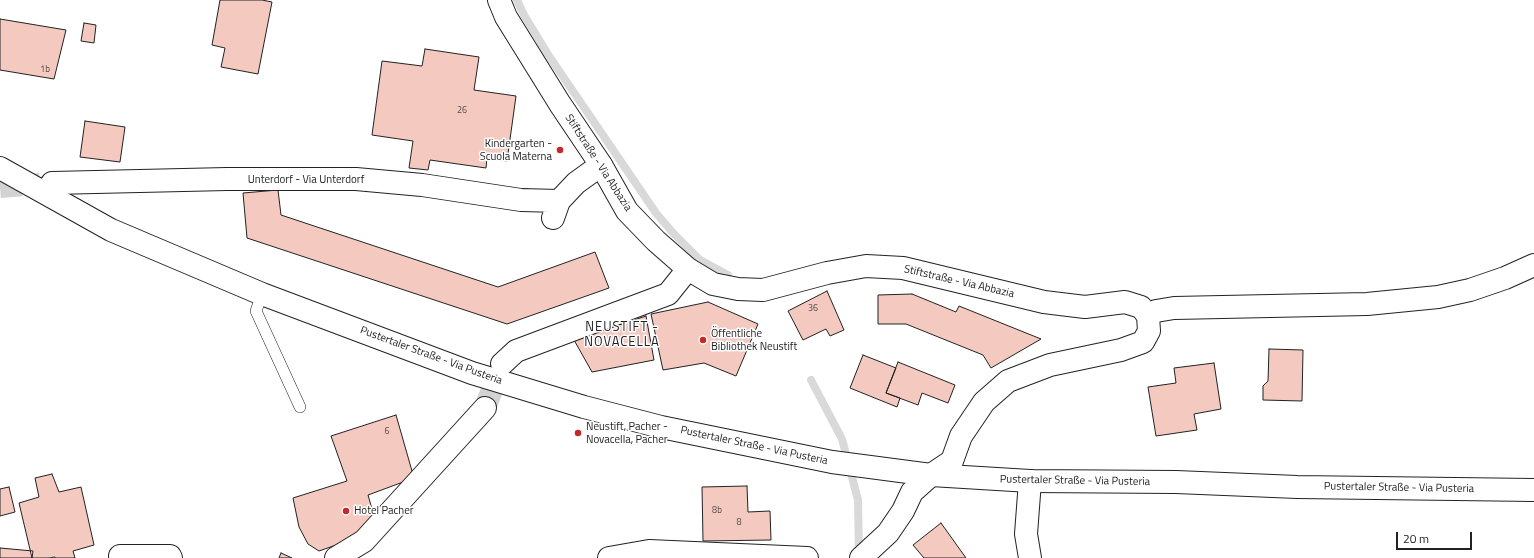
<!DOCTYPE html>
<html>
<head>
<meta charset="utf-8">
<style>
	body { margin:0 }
	#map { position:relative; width:1534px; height:558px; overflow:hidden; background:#fff; font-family:"Titillium Web",sans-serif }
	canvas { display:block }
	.scale { position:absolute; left:1396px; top:532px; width:76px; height:18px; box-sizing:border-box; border:2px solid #222; border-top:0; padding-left:5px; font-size:12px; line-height:14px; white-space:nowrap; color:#222; -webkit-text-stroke:3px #fff; paint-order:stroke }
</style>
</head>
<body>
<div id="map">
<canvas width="1534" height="558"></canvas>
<div class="scale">20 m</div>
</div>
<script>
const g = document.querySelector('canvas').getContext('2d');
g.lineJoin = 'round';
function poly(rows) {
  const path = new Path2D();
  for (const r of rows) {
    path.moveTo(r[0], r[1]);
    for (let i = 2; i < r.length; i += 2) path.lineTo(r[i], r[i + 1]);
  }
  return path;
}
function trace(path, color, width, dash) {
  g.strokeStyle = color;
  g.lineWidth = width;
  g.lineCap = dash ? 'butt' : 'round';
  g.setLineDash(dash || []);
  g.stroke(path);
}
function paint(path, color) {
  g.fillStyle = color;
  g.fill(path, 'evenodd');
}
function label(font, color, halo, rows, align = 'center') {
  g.font = font + ' "Titillium Web",sans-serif';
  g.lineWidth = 3;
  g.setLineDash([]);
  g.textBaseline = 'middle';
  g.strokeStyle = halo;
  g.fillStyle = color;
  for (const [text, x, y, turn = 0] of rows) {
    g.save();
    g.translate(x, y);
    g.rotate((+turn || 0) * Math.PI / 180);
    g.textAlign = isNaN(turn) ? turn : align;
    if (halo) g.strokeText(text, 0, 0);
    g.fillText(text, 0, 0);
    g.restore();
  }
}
const stream = poly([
	[517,0,524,15,549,56,656,213,674,234,700,260,728,275],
	[811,380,842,439,858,500,859,555]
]);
const building = poly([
	[220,0,262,0,272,2,258,74,221,67,225,48,212,45,220,0],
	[0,19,66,30,54,79,0,70,0,19],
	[84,23,96,25,94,43,81,41,84,23],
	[425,49,479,57,474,90,516,96,507,161,487,158,486,168,430,160,428,170,409,168,413,141,372,135,382,61,422,66,425,49],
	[85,121,125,127,120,162,80,157,85,121],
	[278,190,281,215,498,287,595,252,609,288,507,324,247,238,243,193,278,190],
	[827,291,844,330,830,336,826,329,803,340,788,311,827,291],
	[912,294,956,312,959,306,1041,339,991,368,983,355,906,324,878,324,878,295,912,294],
	[708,302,758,324,736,376,704,363,663,370,651,314,708,302],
	[646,316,654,360,592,372,574,340,646,316],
	[1269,349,1303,350,1302,401,1263,400,1263,386,1268,381,1269,349],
	[863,355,896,368,886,393,900,398,897,407,850,388,863,355],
	[898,362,955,385,948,403,922,393,918,405,886,393,898,362],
	[1214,363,1221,409,1194,414,1197,430,1156,436,1148,387,1176,383,1174,368,1214,363],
	[396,415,414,478,368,495,372,509,371,526,362,536,319,551,308,544,299,527,293,498,347,481,331,436,396,415],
	[52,474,59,492,81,487,94,545,73,551,75,558,55,558,55,557,49,558,32,558,19,503,39,497,35,478,52,474],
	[747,486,748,512,770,511,771,540,703,541,702,487,747,486],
	[9,487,15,512,0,516,0,489,9,487],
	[941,523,966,558,924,558,913,545,941,523],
	[0,548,33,551,32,558,0,558,0,548],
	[281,553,292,558,279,558,281,553]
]);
const minorTunnel = poly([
	[0,187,40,184],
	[485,408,502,364]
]);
const service = poly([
	[262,294,256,311,300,407]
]);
const minor = poly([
	[52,183,227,179,356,179,422,185,521,200,559,201],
	[553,218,559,201,576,183,601,165],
	[1148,316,1156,311,1174,308,1367,304,1438,297,1470,290,1505,278,1534,265],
	[502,364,516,351,668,294,688,269],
	[1030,481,1026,534,1030,558],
	[120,556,170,556,171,558],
	[336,558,364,541,485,408],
	[609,558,649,551,807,558],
	[861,558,888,533,903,511,912,492,931,475]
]);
const tertiary = poly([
	[499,0,506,17,560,104,601,165,627,211,656,241,688,269,713,284,738,289,763,290,827,273,866,266,903,268,1044,302,1085,307,1125,302,1141,307,1148,316,1149,331,1143,342,1121,350,1050,365,1008,381,984,402,961,436,952,461,931,475]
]);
const secondary = poly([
	[0,168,111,230,262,294,472,373,584,407,661,427,832,462,931,475,1030,481,1176,482,1297,487,1534,490]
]);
const markers = [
	[560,150,4,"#c62828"],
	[703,340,4,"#c62828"],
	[578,433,4,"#c62828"],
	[346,511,4,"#c62828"]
];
const numberNames = [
	["1b",45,70],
	["26",462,111],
	["36",813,309],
	["6",387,432],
	["8b",717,511],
	["8",739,523]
];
const poiNames = [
	["Kindergarten -",552,144,"right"],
	["Scuola Materna",552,157,"right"],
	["Öffentliche",711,334],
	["Bibliothek Neustift",711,347],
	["Neustift, Pacher -",586,427],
	["Novacella, Pacher",586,440],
	["Hotel Pacher",354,511]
];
const streetNames = [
	["Stiftstraße - Via Abbazia",598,163,57],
	["Unterdorf - Via Unterdorf",306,180],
	["Stiftstraße - Via Abbazia",959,282,13],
	["Pustertaler Straße - Via Pusteria",431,356,20],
	["Pustertaler Straße - Via Pusteria",754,446,12],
	["Pustertaler Straße - Via Pusteria",1075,481,1],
	["Pustertaler Straße - Via Pusteria",1399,488,1]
];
const quarterNames = [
	["NEUSTIFT -",622,328],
	["NOVACELLA",622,343]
];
trace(stream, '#d9d9d9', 8);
paint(building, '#f3c9c0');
trace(building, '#222', 1);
trace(minorTunnel, '#d3d3d3', 22, [22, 11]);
trace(service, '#222', 12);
trace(minor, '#222', 24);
trace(tertiary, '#222', 24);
trace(secondary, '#222', 24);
trace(service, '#fff', 11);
trace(minor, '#fff', 22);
trace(tertiary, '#fff', 22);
trace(secondary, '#fff', 22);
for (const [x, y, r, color] of markers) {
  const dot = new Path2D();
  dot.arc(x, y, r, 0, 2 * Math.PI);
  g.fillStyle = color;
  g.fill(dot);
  trace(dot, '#fff', 1.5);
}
label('9px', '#564c4a', null, numberNames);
label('11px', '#222', '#fff', poiNames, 'left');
label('11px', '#222', '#fff', streetNames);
g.letterSpacing = '1px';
label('13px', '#222', '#fff', quarterNames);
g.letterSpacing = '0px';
</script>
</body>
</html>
